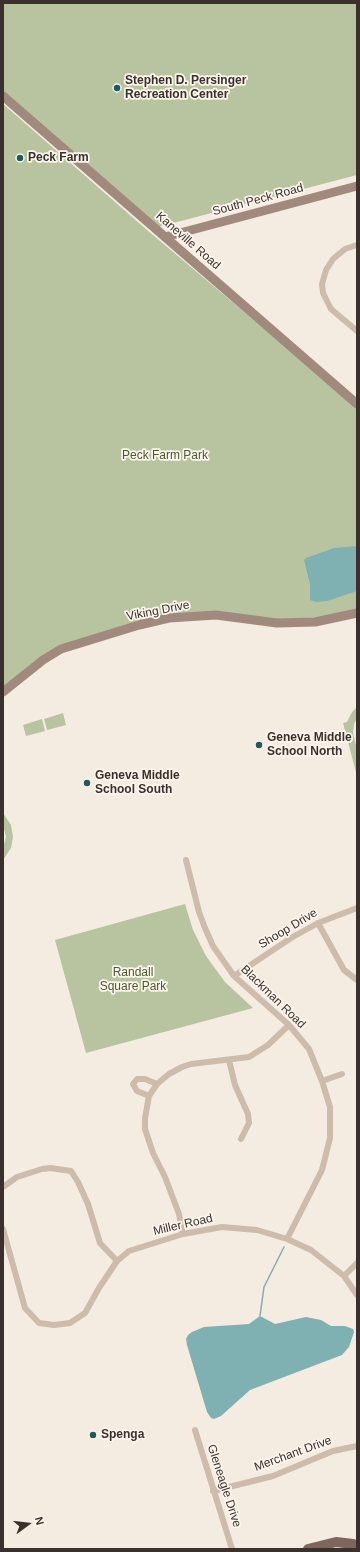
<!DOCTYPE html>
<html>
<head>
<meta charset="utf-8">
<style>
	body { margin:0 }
	#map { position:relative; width:360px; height:1552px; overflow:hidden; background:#f4ebe1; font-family:Arial,sans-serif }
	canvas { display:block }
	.frame { position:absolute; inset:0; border:4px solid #3b302b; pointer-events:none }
	.north { position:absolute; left:8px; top:1504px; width:40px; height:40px; -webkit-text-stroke:3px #fbf5ee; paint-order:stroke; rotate:75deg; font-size:11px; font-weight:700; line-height:16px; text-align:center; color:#3b302b }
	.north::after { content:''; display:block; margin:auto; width:14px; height:18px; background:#3b302b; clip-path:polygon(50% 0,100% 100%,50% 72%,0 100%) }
</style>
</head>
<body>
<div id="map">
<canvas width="360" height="1552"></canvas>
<div class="frame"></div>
<div class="north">N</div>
</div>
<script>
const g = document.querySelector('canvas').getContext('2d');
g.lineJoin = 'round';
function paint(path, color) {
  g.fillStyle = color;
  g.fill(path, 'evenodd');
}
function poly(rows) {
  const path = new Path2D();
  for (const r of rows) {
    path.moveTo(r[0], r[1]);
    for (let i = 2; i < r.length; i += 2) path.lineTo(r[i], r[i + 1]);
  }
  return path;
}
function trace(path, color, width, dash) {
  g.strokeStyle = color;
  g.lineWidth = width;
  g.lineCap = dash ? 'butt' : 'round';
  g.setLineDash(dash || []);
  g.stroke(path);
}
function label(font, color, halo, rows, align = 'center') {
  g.font = font + ' Arial,sans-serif';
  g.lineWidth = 3.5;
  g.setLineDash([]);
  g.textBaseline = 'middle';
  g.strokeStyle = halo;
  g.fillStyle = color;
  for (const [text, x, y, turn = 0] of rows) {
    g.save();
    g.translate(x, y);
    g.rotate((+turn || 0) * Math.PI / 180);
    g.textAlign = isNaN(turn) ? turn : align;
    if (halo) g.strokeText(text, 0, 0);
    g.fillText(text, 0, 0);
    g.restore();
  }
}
const green = poly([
	[3,3,357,3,357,175,158,227,3,91],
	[3,104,147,230,357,407,357,613,315,622,193,616,61,649,3,692],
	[357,707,357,718,354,724,353,733,357,749,357,776,343,723,347,722,352,712],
	[63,713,66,725,47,730,44,719],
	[42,719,45,731,26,736,23,725],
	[3,813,11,825,13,837,11,848,3,860,3,848,6,837,3,825],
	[185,904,193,930,206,956,225,982,253,1008,86,1053,55,940]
]);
const water = poly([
	[357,546,357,591,327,601,316,602,310,600,310,584,304,560,306,558,334,548],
	[260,1316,275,1324,306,1317,321,1320,331,1326,345,1326,353,1329,354,1332,349,1347,342,1355,250,1390,221,1416,214,1419,211,1418,207,1412,187,1345,186,1339,188,1335,192,1332,204,1327,249,1324]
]);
const stream = poly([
	[260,1316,264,1287,284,1247]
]);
const street = poly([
	[357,245,345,249,333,259,326,270,322,284,323,293,331,309,357,331],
	[186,860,199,912,205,928,213,946,234,976,289,1025,309,1049,322,1081,330,1107,330,1138,322,1170,287,1239],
	[318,923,344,970,357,980],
	[234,976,291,938,318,923,357,908],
	[229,1060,235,1085,248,1114,249,1123,241,1139],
	[322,1081,342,1074],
	[149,1096,137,1091,133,1084,137,1079,145,1079,157,1084],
	[3,1187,17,1177,42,1169,50,1168,71,1171,78,1182,88,1204,100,1243,117,1261],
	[3,1229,25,1308,39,1323,54,1325,70,1323,85,1313,99,1288,117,1261,129,1251,183,1234,222,1227,257,1230,287,1239,311,1250,344,1276,357,1295],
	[183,1234,179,1214,165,1177,153,1153,145,1129,145,1118,149,1096,157,1084,169,1074,182,1067,191,1064,249,1057,268,1045,289,1025],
	[344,1276,357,1263],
	[195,1430,232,1549],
	[213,1491,273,1476,333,1451,357,1446]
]);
const secondary = poly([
	[3,96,357,404],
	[165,237,357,186],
	[3,692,43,660,61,649,139,625,169,618,216,615,277,623,315,622,357,613]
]);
const primary = poly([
	[308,1549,336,1542,353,1544]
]);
const markers = [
	[117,88,4,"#1f5a5e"],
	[20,158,4,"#1f5a5e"],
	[259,745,4,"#1f5a5e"],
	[87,783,4,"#1f5a5e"],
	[93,1435,4,"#1f5a5e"]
];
const poiNames = [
	["Stephen D. Persinger",125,81],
	["Recreation Center",125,95],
	["Peck Farm",28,158],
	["Geneva Middle",267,738],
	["School North",267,752],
	["Geneva Middle",95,776],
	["School South",95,790],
	["Spenga",101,1435]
];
const streetNames = [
	["South Peck Road",258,200,-15],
	["Kaneville Road",188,241,41],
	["Viking Drive",158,611,-11],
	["Shoop Drive",288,929,-31],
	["Blackman Road",273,997,44],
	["Miller Road",183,1225,-13],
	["Merchant Drive",293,1454,-20],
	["Gleneagle Drive",224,1486,72]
];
const parkNames = [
	["Peck Farm Park",165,456],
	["Randall",133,973],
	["Square Park",133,987]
];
paint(green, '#b8c4a0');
paint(water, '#7fb0b2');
trace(stream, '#7fb0b2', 1.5);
trace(street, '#cdbbac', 6);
trace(secondary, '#a18a7d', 9);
trace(primary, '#7d675c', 10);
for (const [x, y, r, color] of markers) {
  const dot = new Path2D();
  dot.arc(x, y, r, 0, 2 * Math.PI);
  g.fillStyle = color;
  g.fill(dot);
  trace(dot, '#fbf5ee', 1.5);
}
label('bold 12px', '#3b302b', '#fbf5ee', poiNames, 'left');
label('12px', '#3b302b', '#fbf5ee', streetNames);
label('12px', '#4a5a2e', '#fbf5ee', parkNames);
</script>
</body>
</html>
